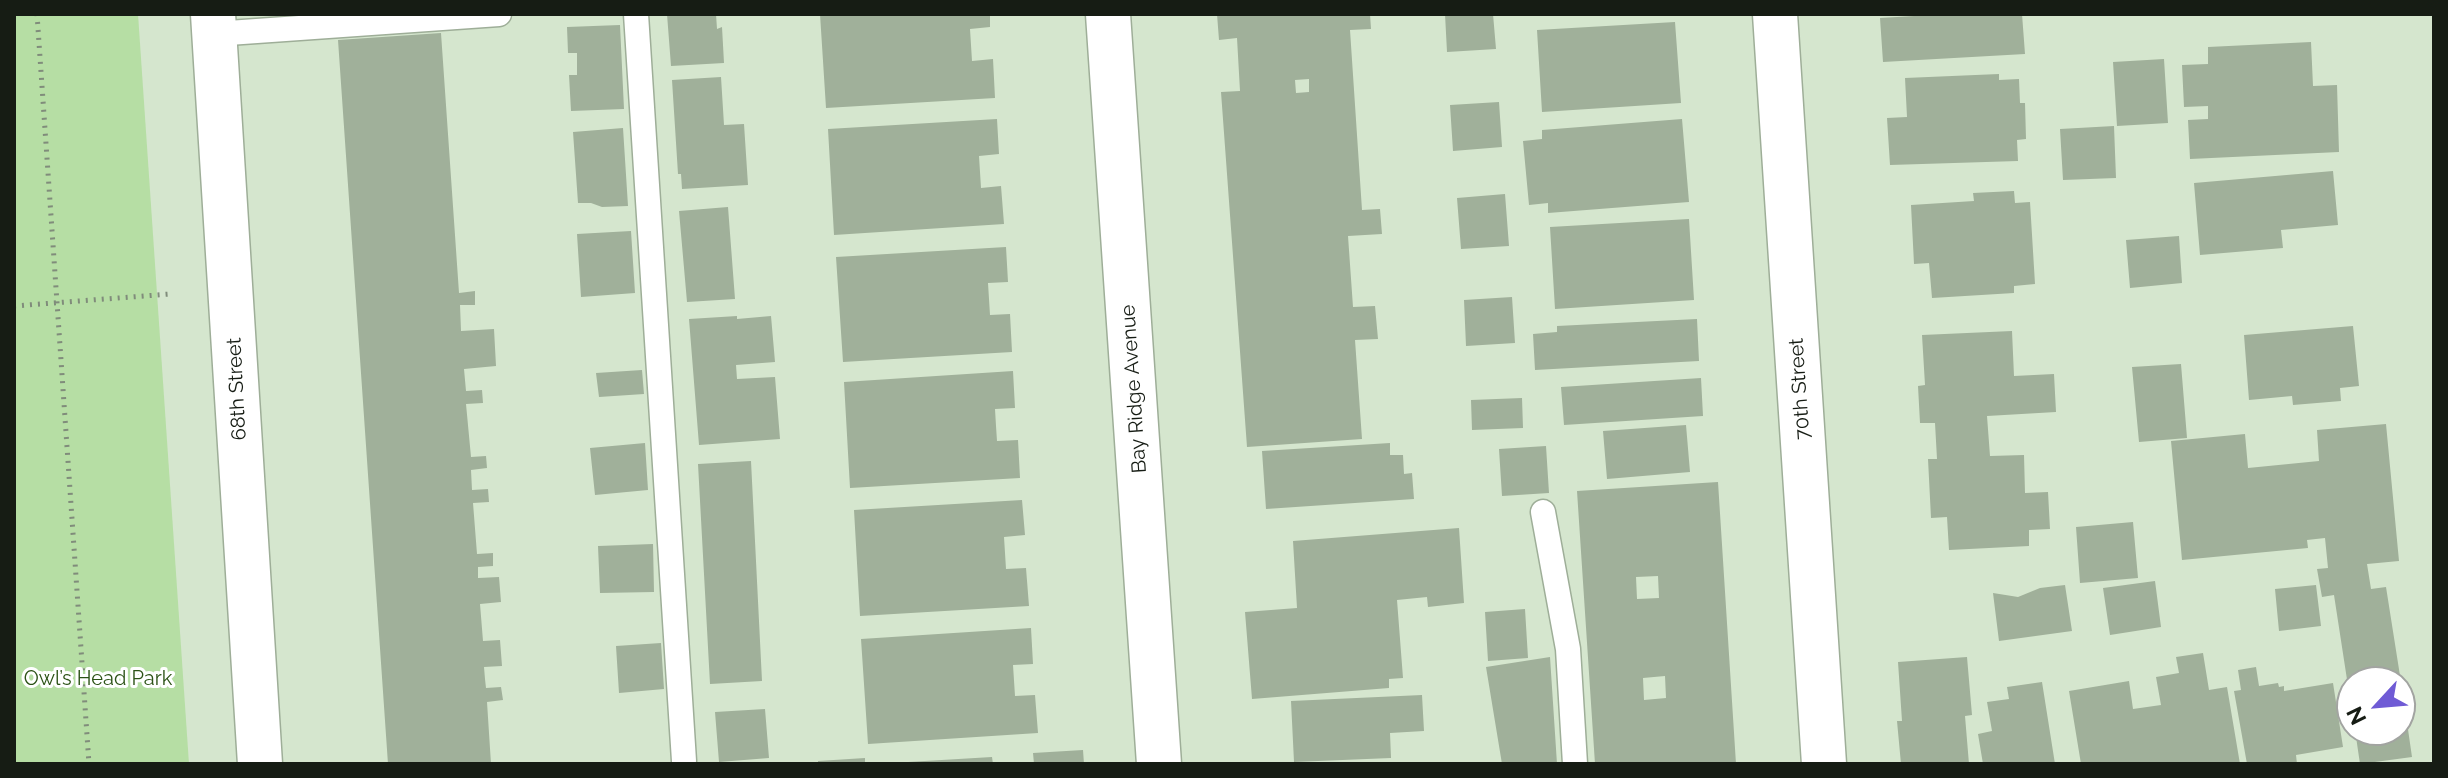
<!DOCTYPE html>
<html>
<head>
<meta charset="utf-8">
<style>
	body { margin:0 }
	#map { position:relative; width:2448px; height:778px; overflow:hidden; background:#d5e6ce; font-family:Raleway,sans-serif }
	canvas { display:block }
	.frame { position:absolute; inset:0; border:16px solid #161c14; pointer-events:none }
	.north { position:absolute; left:2336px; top:666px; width:80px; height:80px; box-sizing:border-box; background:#fff; border:2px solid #a2a4a1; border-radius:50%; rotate:244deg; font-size:22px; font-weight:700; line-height:32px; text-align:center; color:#161c14 }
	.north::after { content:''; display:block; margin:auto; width:28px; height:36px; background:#6f5bd5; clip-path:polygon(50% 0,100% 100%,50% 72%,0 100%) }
</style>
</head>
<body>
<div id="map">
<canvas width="2448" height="778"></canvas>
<div class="frame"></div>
<div class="north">N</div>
</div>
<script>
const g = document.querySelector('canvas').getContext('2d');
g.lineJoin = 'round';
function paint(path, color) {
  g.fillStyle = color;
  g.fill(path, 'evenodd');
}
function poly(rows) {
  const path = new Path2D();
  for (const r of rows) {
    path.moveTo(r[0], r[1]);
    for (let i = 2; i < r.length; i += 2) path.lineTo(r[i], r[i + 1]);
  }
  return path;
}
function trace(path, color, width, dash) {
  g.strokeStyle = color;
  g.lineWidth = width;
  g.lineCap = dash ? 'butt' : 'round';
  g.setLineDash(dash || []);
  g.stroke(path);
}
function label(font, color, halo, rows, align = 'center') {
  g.font = font + ' Raleway,sans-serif';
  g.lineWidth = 6;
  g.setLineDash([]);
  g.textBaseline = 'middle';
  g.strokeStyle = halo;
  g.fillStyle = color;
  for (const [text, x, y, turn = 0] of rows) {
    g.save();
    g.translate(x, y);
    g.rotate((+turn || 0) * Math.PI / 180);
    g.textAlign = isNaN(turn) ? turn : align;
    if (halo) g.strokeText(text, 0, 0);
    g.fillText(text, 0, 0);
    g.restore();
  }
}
const green = poly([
	[14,14,138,14,189,764,14,764]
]);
const building = poly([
	[667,14,716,14,717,29,722,27,724,63,671,66],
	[820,14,990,14,990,27,970,29,972,61,993,59,995,98,826,108],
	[1217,14,1370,14,1371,29,1350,30,1362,210,1380,209,1382,234,1348,236,1353,307,1375,306,1378,339,1355,340,1362,439,1247,447,1221,92,1240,91,1237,38,1219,40],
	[1309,79,1309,92,1296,93,1295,80],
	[1445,14,1493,14,1496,49,1447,52],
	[1948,14,2022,14,2025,54,1883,62,1880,18],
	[1675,22,1681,103,1542,112,1537,30],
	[620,25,624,109,571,111,569,75,577,75,577,53,568,53,567,27],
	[441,33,459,293,475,291,475,305,460,305,461,331,494,329,496,366,464,369,466,391,482,390,483,403,466,404,471,457,486,456,487,468,471,470,472,490,488,489,489,502,473,503,477,554,493,553,493,566,478,567,478,578,499,577,501,602,480,604,483,641,500,640,502,666,484,667,485,679,486,688,501,687,503,700,487,702,491,764,388,764,338,40],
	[2311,42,2313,86,2337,85,2339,152,2190,159,2188,120,2208,119,2208,106,2184,107,2182,65,2208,64,2208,47],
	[2164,59,2168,123,2117,126,2113,62],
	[1999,74,1999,80,2019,79,2020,103,2025,103,2026,139,2017,140,2018,161,1890,165,1887,118,1907,117,1905,78],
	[721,77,724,125,744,124,748,185,682,189,681,174,678,174,672,80],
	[1499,102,1502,147,1453,151,1450,105],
	[997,119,999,154,979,156,981,188,1001,186,1004,224,834,235,828,129],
	[1682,119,1689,202,1548,213,1548,203,1529,205,1523,141,1542,139,1542,130],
	[2114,126,2116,178,2063,180,2060,129],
	[623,128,628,206,602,207,591,203,578,203,573,132],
	[2333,171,2338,225,2281,230,2283,248,2200,255,2194,183],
	[2014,191,2015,203,2030,202,2035,284,2014,286,2014,293,1932,298,1929,263,1914,264,1911,205,1974,201,1973,193],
	[1505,194,1509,246,1461,249,1457,198],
	[728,207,735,299,687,302,679,211],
	[1689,219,1694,300,1555,309,1550,227],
	[631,231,635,293,581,297,577,234],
	[2179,236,2182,283,2130,288,2126,240],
	[1006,247,1008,282,988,283,990,315,1010,314,1012,352,843,362,836,257],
	[1512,297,1515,343,1466,346,1464,300],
	[737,316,737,319,771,316,775,362,736,365,737,379,775,377,780,439,699,445,689,319],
	[1697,319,1699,361,1535,370,1533,334,1557,332,1557,326],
	[2353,326,2359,386,2340,388,2341,401,2293,405,2292,396,2249,400,2244,335],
	[2012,331,2014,376,2054,374,2056,412,1987,416,1990,456,2024,455,2025,493,2048,492,2050,529,2029,530,2029,546,1949,550,1947,517,1931,518,1928,459,1937,459,1935,423,1920,423,1918,386,1925,385,1922,335],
	[2181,364,2187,438,2139,442,2132,367],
	[642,370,644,394,599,397,596,373],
	[1013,371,1015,408,995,409,996,426,997,441,1018,440,1020,478,850,488,844,382],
	[1701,378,1703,416,1564,425,1561,387],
	[1522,398,1523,428,1472,430,1471,400],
	[2386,424,2399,561,2367,564,2371,589,2386,587,2401,682,2352,682,2350,699,2334,595,2322,597,2317,569,2328,568,2325,538,2307,540,2308,548,2182,560,2171,441,2245,434,2248,468,2319,461,2317,430],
	[1686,425,1690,472,1607,479,1603,431],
	[645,443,648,490,595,495,590,448],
	[1390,443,1390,455,1403,455,1404,474,1412,473,1414,499,1266,509,1262,451],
	[1546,446,1549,493,1502,496,1499,449],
	[751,461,762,681,710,684,698,464],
	[1718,482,1736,764,1595,764,1577,491],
	[1658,576,1659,598,1637,599,1636,577],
	[1665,676,1666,698,1644,700,1643,678],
	[1022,500,1025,535,1004,537,1006,569,1026,568,1029,606,860,616,854,510],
	[2133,522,2138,578,2080,583,2076,527],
	[1459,528,1464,603,1428,607,1427,597,1397,600,1403,678,1389,679,1389,688,1252,699,1245,612,1297,608,1293,541],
	[653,544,654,592,600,593,598,546],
	[2155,581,2161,627,2110,635,2103,588],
	[2065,585,2072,631,1999,641,1993,593,2018,597,2040,588],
	[2316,585,2321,626,2279,631,2275,589],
	[1525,609,1528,658,1488,661,1485,612],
	[1031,628,1033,664,1013,665,1015,696,1035,695,1038,733,868,744,861,639],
	[661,643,664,689,619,693,616,646],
	[2203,653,2209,690,2227,687,2240,764,2081,764,2069,691,2129,681,2133,709,2161,705,2156,677,2179,673,2176,657],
	[1550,657,1557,764,1502,764,1486,667],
	[1967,657,1972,715,1965,716,1969,764,1901,764,1897,721,1902,721,1898,662],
	[2256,667,2259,686,2278,683,2279,687,2284,686,2284,691,2333,683,2343,747,2296,755,2297,764,2247,764,2234,691,2241,690,2238,670],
	[2042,682,2055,764,1983,764,1978,734,1992,731,1987,702,2009,699,2007,687],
	[2400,688,2402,688,2412,757,2360,764,2355,730,2400,730],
	[1422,695,1424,731,1390,733,1391,758,1294,762,1291,701],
	[765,709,769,758,719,762,715,712],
	[1083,750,1084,764,1034,764,1033,753],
	[992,757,993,764,908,764,908,762],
	[865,758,865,764,818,764,818,761]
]);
const path = poly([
	[37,14,89,764],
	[14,306,170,294]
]);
const service = poly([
	[636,14,684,761],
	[214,34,499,14],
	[1543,512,1568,649,1575,764]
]);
const minor = poly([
	[213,14,260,764],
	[1775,14,1824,764]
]);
const tertiary = poly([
	[1108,14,1159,764]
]);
const streetNames = [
	["68th Street",237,389,-93],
	["Bay Ridge Avenue",1134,389,-94],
	["70th Street",1800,389,-94]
];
const parkNames = [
	["Owl’s Head Park",98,679]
];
paint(green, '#b6dea4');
paint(building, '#a0b09a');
trace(service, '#9eae98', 27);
trace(minor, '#9eae98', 47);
trace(tertiary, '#9eae98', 47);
trace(path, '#808c7b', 5, [2, 6]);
trace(service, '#fff', 24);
trace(minor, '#fff', 44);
trace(tertiary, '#fff', 44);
label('20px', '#161c14', '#fff', streetNames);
label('20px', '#2b5215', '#fff', parkNames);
</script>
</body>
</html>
